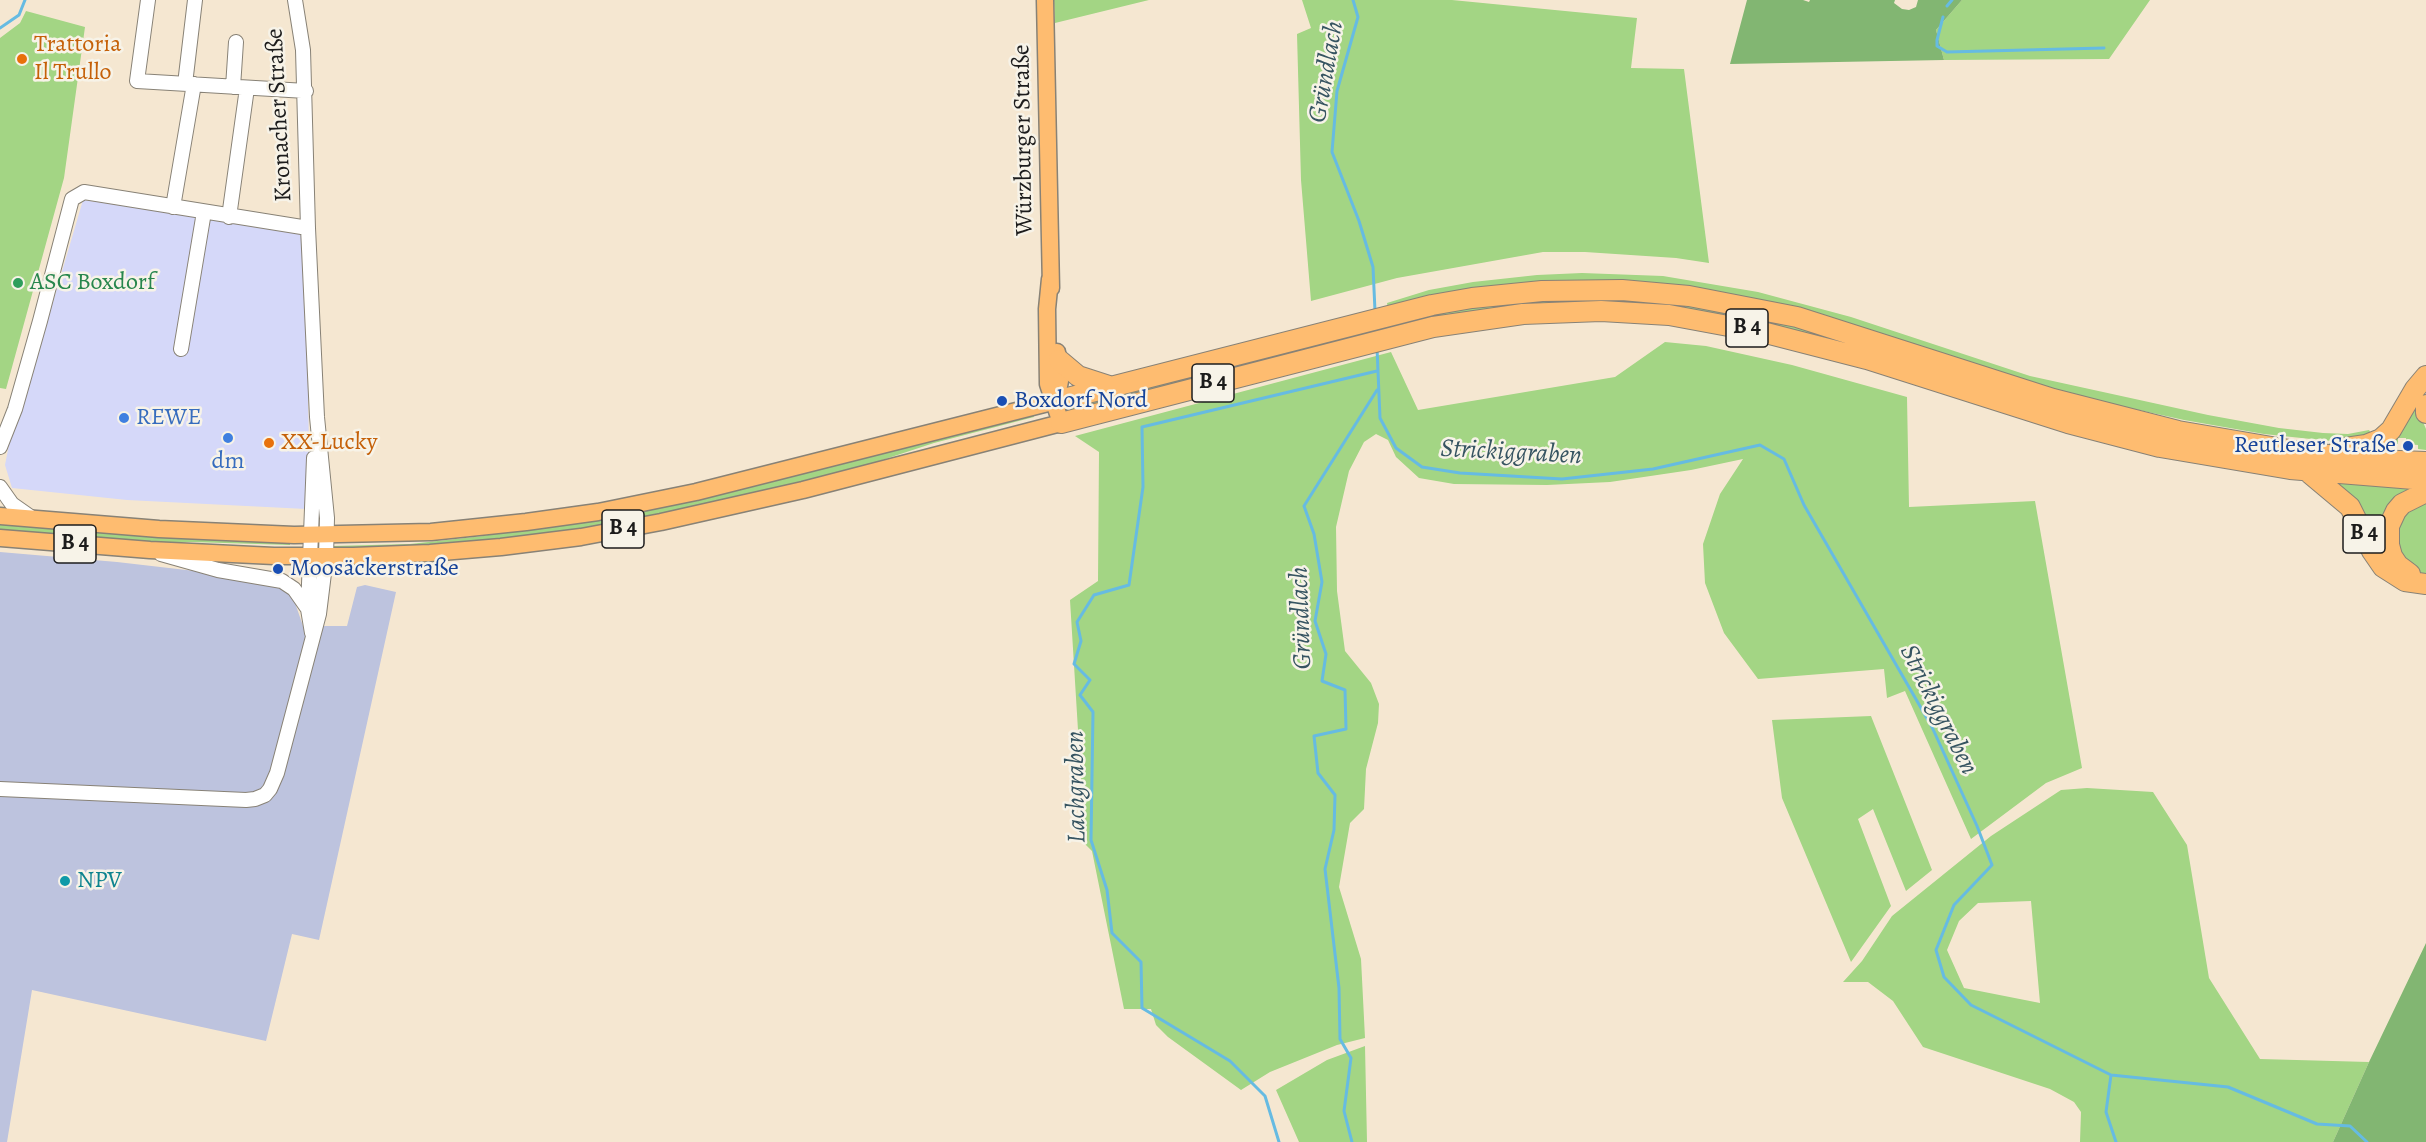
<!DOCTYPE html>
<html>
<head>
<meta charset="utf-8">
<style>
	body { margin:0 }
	canvas { display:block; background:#f5e7d1 }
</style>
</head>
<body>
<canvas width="2426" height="1142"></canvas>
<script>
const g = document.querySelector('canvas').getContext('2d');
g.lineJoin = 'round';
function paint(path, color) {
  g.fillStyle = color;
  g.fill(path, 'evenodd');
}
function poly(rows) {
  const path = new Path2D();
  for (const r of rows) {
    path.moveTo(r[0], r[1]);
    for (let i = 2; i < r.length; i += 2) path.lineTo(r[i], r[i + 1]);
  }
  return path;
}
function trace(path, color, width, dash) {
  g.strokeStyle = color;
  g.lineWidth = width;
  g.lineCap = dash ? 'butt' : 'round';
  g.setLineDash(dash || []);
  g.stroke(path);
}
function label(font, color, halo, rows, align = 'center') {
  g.font = font + ' Alegreya,serif';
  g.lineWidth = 5;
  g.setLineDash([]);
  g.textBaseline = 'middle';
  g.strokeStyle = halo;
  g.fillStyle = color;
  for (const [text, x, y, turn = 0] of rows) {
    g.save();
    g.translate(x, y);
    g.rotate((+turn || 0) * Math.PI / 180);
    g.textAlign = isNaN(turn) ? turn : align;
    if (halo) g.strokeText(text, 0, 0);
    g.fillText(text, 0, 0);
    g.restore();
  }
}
const built = poly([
	[83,200,305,231,310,501,306,509,127,500,12,488,5,465,12,429,41,343]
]);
const industrial = poly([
	[0,552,117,562,273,580,293,597,303,626,347,626,357,587,365,585,396,592,319,940,292,934,266,1041,32,990,7,1142,0,1142]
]);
const green = poly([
	[1054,0,1149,0,1055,23],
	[1302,0,1452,0,1637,18,1631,68,1684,69,1709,263,1676,258,1585,252,1543,252,1397,278,1311,301,1301,180,1297,34,1311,28],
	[1962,0,2150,0,2109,59,1944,60,1936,30],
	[26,11,85,27,64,178,6,389,0,388,0,38,20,23],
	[1582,273,1663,276,1758,292,1851,317,2030,376,2208,415,2279,428,2323,433,2348,434,2369,430,2373,436,2346,442,2320,440,2264,434,2184,420,2053,391,1674,287,1388,309,1387,303,1429,290,1473,282,1537,275],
	[1602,295,1759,314,2235,448,2147,438,1874,355,1575,305,1074,410,1067,408,1421,312],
	[1665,342,1706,346,1792,365,1907,397,1909,507,2035,501,2082,768,2046,783,1971,839,1905,691,1887,698,1884,669,1758,679,1724,633,1705,583,1703,544,1720,494,1743,459,1691,470,1610,482,1547,485,1454,484,1419,478,1396,457,1388,440,1376,434,1364,442,1349,471,1336,527,1337,591,1345,651,1371,683,1379,704,1378,723,1366,769,1364,809,1350,823,1339,887,1361,959,1365,1038,1337,1045,1270,1072,1241,1090,1168,1037,1156,1025,1151,1009,1124,1009,1092,851,1085,844,1070,600,1098,581,1099,452,1075,436,1391,352,1418,410,1615,377],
	[2424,389,2420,402,2420,415,2426,429,2426,450,2418,449,2418,445,2406,444,2406,438,2398,438,2398,444,2390,444,2386,438],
	[1033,413,1034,417,934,443,873,463,773,490,613,525,448,546,333,550,333,546,410,544,483,536],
	[2332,481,2418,488,2402,495,2393,564],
	[2426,495,2426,575,2409,567,2392,538,2393,527],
	[0,522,290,540,290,545,192,542,146,543,0,532],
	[1871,716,1932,870,1906,891,1873,809,1858,819,1891,906,1851,962,1782,798,1772,720],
	[2087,788,2153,792,2187,845,2209,978,2260,1059,2369,1062,2333,1142,2080,1142,2081,1112,2074,1102,2050,1089,1923,1047,1893,1001,1868,982,1843,982,1862,961,1892,916,1991,836,2061,790],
	[2031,901,2040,1003,1964,988,1947,950,1959,921,1978,903],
	[1365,1046,1367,1142,1299,1142,1276,1090,1327,1060]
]);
const forest = poly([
	[1747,0,1803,0,1809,2,1810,0,1895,0,1894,3,1902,9,1909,10,1916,7,1918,0,1962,0,1936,30,1944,60,1730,64],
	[2426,943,2426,1142,2333,1142,2369,1062]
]);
const stream = poly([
	[1353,0,1358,17,1337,91,1332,152,1359,221,1373,267,1375,311],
	[1947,6,1952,0],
	[1943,17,1937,40,1937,46,1947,52,2104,48],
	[0,28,19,15,25,0],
	[1377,348,1380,418,1396,448,1422,467,1460,473,1562,479,1653,469,1760,445,1784,459,1804,505,1932,727,1977,826,1992,865,1954,905,1936,950,1944,977,1971,1005,2111,1075,2228,1087,2317,1124,2350,1126,2367,1142],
	[2111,1075,2106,1112,2116,1142],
	[1279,1142,1265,1096,1230,1061,1142,1008,1141,962,1112,933,1107,890,1091,840,1093,712,1080,695,1090,680,1074,664,1081,641,1077,622,1094,595,1129,585,1143,487,1142,427,1377,371],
	[1352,1142,1344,1111,1351,1058,1340,1039,1339,988,1325,869,1334,830,1335,795,1318,773,1314,736,1346,729,1345,690,1322,681,1326,654,1315,621,1322,582,1314,534,1304,506,1377,390]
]);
const minor = poly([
	[148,0,137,81,306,91],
	[185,84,195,0],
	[233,87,236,42],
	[173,207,194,84],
	[229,217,247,88],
	[181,349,204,212],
	[0,447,15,409,40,321,72,199,84,192,308,228],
	[0,487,12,504,32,518],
	[161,554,218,570,282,581,294,589,308,609],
	[312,633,308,609,314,458],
	[0,789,246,800,255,799,265,795,270,789,277,773,319,614,326,557,327,518,317,417,308,228,303,50,295,0]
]);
const major = poly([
	[1045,0,1051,288],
	[1056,401,1060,381,1057,352],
	[0,516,159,529,294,535,431,532,526,522,598,512,696,492,1056,401],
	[0,538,150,550,274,556,353,556,430,553,501,547,581,537,661,522,803,490,1061,423,1048,384,1047,309,1050,279]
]);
const highway = poly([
	[1059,360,1078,376,1112,387],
	[1056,401,1432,305,1472,298,1542,291,1622,290,1689,296,1797,317,2053,399,2178,431,2301,452,2374,460,2426,462],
	[2426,405,2426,413],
	[1061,423,1433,327,1523,314,1601,311,1669,315,1766,333,1867,359,2068,423,2160,447,2290,469,2426,480],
	[2339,449,2366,445,2381,439,2391,430,2415,389,2426,376],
	[2307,471,2350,507,2372,551,2383,567,2405,581,2426,584],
	[2410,574,2398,565,2392,556,2389,545,2389,526,2396,511,2402,504,2426,492]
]);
const markers = [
	[22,59,6,"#e8710a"],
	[18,283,6,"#2e9e5b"],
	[1002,401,6,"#1a4fb4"],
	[124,418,6,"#3f7fe0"],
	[228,438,6,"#3f7fe0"],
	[269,443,6,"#e8710a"],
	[2408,446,6,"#1a4fb4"],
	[278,569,6,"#1a4fb4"],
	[65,881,6,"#0f9aa8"]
];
const shields = [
	[1747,328,42],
	[1213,383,42],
	[623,529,42],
	[2364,534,42],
	[75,544,42]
];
const shieldNames = [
	["B 4",1747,328],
	["B 4",1213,383],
	["B 4",623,529],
	["B 4",2364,534],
	["B 4",75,544]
];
const foodNames = [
	["Trattoria",34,45],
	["Il Trullo",34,73],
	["XX-Lucky",281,443]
];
const streetNames = [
	["Kronacher Straße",280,115,-93],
	["Würzburger Straße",1024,140,-91]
];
const leisureNames = [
	["ASC Boxdorf",30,283]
];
const transitNames = [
	["Boxdorf Nord",1014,401],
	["Reutleser Straße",2396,446,"right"],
	["Moosäckerstraße",290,569]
];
const shopNames = [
	["REWE",136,418],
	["dm",228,462,"center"]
];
const cultureNames = [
	["NPV",77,881]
];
const waterNames = [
	["Gründlach",1327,72,-80],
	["Strickiggraben",1511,453,3],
	["Gründlach",1302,618,-92],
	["Strickiggraben",1938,710,63],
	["Lachgraben",1077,787,-91]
];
paint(built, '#d5d8f9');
paint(industrial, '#bdc3de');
paint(green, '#a3d584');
paint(forest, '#82b672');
trace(stream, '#66bbe2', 3);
trace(minor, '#888276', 16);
trace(major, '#888276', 19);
trace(highway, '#888276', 22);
trace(minor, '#fff', 14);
trace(major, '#febc70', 16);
trace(highway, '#febc70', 20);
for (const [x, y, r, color] of markers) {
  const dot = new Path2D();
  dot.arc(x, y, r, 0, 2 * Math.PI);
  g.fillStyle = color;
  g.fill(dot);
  trace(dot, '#f7f3e8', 2);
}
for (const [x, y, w] of shields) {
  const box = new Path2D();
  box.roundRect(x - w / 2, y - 19, w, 38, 4.5);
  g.fillStyle = '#f7f3e8';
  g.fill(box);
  trace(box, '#1c1c1c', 1.5);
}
label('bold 22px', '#1c1c1c', null, shieldNames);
label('24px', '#c56008', '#f7f3e8', foodNames, 'left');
label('24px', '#1c1c1c', '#f7f3e8', streetNames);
label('24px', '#27864d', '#f7f3e8', leisureNames, 'left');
label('24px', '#164399', '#f7f3e8', transitNames, 'left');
label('24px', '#366cbe', '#f7f3e8', shopNames, 'left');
label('24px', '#0d838f', '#f7f3e8', cultureNames, 'left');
label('italic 26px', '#365461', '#f7f3e8', waterNames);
</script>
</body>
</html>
